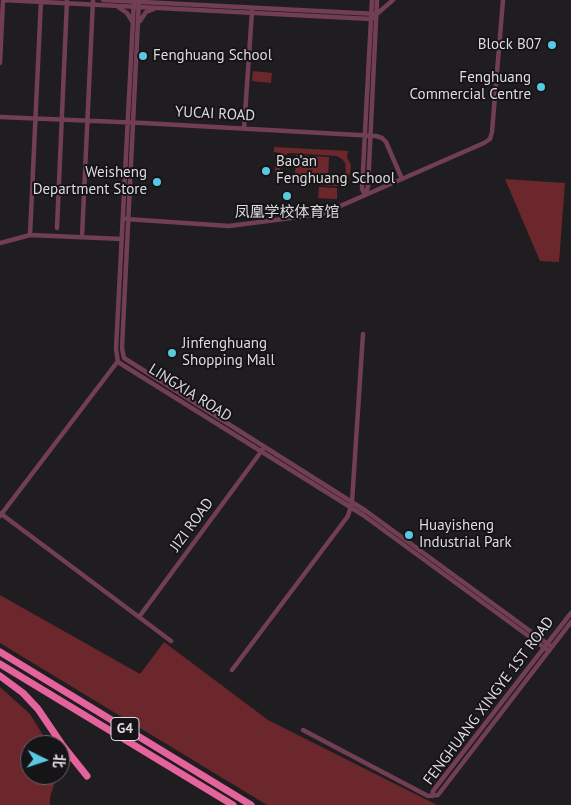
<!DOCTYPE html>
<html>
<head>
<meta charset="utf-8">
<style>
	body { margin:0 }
	#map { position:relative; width:571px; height:805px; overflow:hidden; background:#1f1d1f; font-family:"PT Sans","Noto Sans SC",sans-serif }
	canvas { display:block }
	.north { position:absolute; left:20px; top:735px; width:50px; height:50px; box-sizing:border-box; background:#161416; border:1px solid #666466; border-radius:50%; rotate:94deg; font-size:14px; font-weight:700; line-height:20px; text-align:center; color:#dedcde }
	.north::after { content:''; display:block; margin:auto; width:18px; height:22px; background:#58c9e3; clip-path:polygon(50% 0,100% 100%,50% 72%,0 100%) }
</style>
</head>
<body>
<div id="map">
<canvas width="571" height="805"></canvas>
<div class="north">北</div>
</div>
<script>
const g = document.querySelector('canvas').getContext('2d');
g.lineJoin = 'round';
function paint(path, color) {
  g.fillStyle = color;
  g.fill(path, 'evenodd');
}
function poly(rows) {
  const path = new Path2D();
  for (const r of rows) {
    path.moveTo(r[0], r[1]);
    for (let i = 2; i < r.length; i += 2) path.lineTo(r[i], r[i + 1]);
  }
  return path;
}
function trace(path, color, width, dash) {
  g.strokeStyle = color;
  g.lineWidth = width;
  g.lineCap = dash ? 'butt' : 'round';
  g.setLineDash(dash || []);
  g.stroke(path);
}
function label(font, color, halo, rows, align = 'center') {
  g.font = font + ' "PT Sans","Noto Sans SC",sans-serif';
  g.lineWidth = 4;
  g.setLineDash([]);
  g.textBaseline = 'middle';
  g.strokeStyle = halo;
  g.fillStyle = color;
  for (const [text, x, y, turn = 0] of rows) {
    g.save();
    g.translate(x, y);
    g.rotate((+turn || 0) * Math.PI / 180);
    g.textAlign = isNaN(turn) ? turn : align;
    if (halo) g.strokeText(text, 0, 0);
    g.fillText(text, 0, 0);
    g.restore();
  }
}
const green = poly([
	[253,71,272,73,271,83,252,81],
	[274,147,348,151,347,157,351,165,350,173,347,180,337,186,287,183,280,179,275,173,275,161,280,153,274,152],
	[289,153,337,156,342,159,345,163,346,172,341,179,336,181,288,178,281,174,279,165,282,157],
	[296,155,329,157,328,179,295,177],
	[505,179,565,183,559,262,540,261],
	[319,187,337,188,337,199,318,198],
	[0,595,140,674,164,642,268,720,437,805,267,805,0,643],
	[0,687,30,714,49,745,30,745,30,775,57,775,50,797,50,805,0,805]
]);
const minor = poly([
	[4,0,371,19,393,0],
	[103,0,377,14],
	[134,0,116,349,118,362,363,515,549,651],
	[139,0,122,348,124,358,366,511,552,647],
	[118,7,127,13,132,21],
	[140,21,146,12,154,9],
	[0,63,3,0],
	[0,117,143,123,376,136,382,138,386,142,402,179],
	[244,129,252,11],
	[365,195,368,187,377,0],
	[365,195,362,189,372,0],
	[126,219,229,226,322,214,484,143,490,139,492,132,503,0],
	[57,228,67,0],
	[30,235,41,0],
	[82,237,93,0],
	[0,243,30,235,122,239],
	[0,513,171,641],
	[0,516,118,361],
	[139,617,263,449],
	[232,670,348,516,352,502,363,334],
	[303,730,428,796,438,795,571,622],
	[432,796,433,791,571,613]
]);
const highway = poly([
	[0,652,251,805],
	[0,664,233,805],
	[0,676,23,693,38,709,63,746,87,776]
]);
const markers = [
	[552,45,5,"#58c9e3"],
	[143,56,5,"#58c9e3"],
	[541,87,5,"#58c9e3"],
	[266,171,5,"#58c9e3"],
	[157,182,5,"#58c9e3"],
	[287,196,5,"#58c9e3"],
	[172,353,5,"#58c9e3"],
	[409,535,5,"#58c9e3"]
];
const shields = [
	[125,729,28]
];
const shieldNames = [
	["G4",125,729]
];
const poiNames = [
	["Block B07",542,45,"right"],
	["Fenghuang School",153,56],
	["Fenghuang",531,78,"right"],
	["Commercial Centre",531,95,"right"],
	["Bao’an",276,162],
	["Fenghuang School",276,179],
	["Weisheng",147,173,"right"],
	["Department Store",147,190,"right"],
	["凤凰学校体育馆",287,213,"center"],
	["Jinfenghuang",182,344],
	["Shopping Mall",182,361],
	["Huayisheng",419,526],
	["Industrial Park",419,543]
];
const streetNames = [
	["YUCAI ROAD",215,114,3],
	["LINGXIA ROAD",190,393,32],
	["JIZI ROAD",192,525,-54],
	["FENGHUANG XINGYE 1ST ROAD",489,701,-53]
];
paint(green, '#6c272d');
trace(minor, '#723e53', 4.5);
trace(highway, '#e5639c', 7);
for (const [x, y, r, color] of markers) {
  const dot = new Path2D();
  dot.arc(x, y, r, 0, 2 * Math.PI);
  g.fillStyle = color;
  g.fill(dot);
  trace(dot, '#161416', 2);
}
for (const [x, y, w] of shields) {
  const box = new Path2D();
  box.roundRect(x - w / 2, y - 11.5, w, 23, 4);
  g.fillStyle = '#161416';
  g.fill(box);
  trace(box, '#dedcde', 1);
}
label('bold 14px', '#dedcde', null, shieldNames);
label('15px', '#dedcde', '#161416', poiNames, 'left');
label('15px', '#dedcde', '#161416', streetNames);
</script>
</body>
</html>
